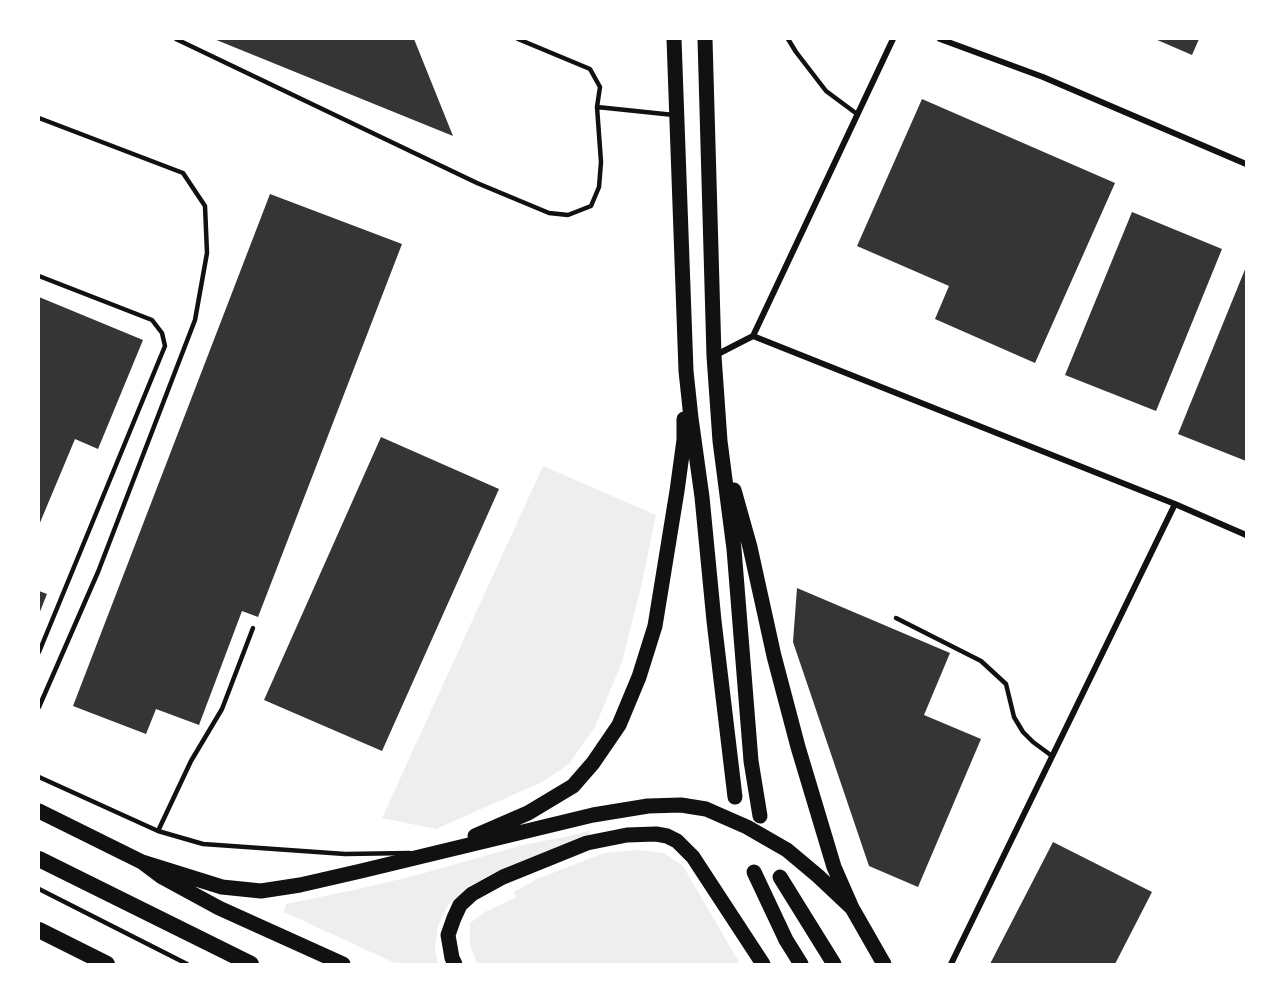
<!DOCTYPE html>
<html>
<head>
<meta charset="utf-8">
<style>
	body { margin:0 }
	#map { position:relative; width:1285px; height:1003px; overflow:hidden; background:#fff; font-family:Helvetica,sans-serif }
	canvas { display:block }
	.frame { position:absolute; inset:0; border:40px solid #fff; pointer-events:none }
</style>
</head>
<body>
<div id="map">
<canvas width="1285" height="1003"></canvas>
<div class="frame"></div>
</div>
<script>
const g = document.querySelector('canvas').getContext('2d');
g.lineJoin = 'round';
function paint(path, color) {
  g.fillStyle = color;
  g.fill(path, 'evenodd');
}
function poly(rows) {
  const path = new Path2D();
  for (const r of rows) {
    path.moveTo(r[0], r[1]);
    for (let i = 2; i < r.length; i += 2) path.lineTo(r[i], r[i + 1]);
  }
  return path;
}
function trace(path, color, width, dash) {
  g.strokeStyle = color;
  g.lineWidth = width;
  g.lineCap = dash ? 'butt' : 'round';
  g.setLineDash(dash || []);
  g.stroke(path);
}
const green = poly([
	[543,466,656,515,641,587,622,662,595,727,569,764,542,782,436,829,382,818],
	[589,831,590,835,518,862,492,874,468,887,448,905,438,926,435,948,438,964,397,964,284,912,286,904,359,889,417,875,527,844,565,837],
	[638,850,664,853,683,866,740,964,477,964,470,945,470,923,485,912,516,897,514,892,537,879,604,853]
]);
const building = poly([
	[214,39,414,39,453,136],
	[1155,39,1199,39,1192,55],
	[922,99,1115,183,1035,363,935,319,949,286,857,246],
	[270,194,402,244,258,617,242,611,199,725,156,709,146,734,73,706],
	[1132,212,1222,249,1156,411,1065,375],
	[1246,267,1246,461,1178,434],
	[39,297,143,340,98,449,75,439,39,525],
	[381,437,499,489,382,751,264,700],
	[797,588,950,653,924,715,981,739,918,887,869,866,793,642],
	[39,591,47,594,39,614],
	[1053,842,1152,892,1115,964,990,964]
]);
const service = poly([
	[176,39,477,183,549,213,568,215,591,206,599,187,601,162,597,107,674,115],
	[518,39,590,69,600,87,597,107],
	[788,39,796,52,826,91,857,114],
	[39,118,183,173,205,206,207,253,195,320,98,572,39,707],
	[39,276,152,320,162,333,165,346,39,652],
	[896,618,981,661,1006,684,1014,717,1023,732,1033,742,1052,756],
	[39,777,158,831,203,844,345,854,410,853],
	[158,831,191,761,222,709,253,628],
	[39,889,187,964]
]);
const minor = poly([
	[940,39,1043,77,1246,164],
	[753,336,893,39],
	[716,355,753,336,1175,504,1246,535],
	[951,964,1175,504]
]);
const primary = poly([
	[674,39,686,371,691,418,702,497,714,621,735,797],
	[705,39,714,356,720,441,734,549,751,761,760,816],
	[734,490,750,547,774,656,798,747,834,867,852,908,884,964],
	[39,811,142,862,162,877,219,908,343,964],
	[475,836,528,813,573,786,593,763,619,725,639,677,655,626,677,491,684,440,684,419],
	[142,862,222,887,261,891,300,885,361,871,593,815,648,806,681,805,706,809,747,827,787,850,818,876,852,908],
	[754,872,786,940,801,964],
	[780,877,834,964],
	[455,964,452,958,448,935,454,918,460,905,472,894,503,877,587,843,627,835,656,834,667,836,677,841,693,857,763,964]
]);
const trunk = poly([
	[39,859,251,964],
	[39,930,107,964]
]);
paint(green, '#eee');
paint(building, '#353535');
trace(service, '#111', 4.5);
trace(minor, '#111', 6);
trace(primary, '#111', 15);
trace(trunk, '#111', 16);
</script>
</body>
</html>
